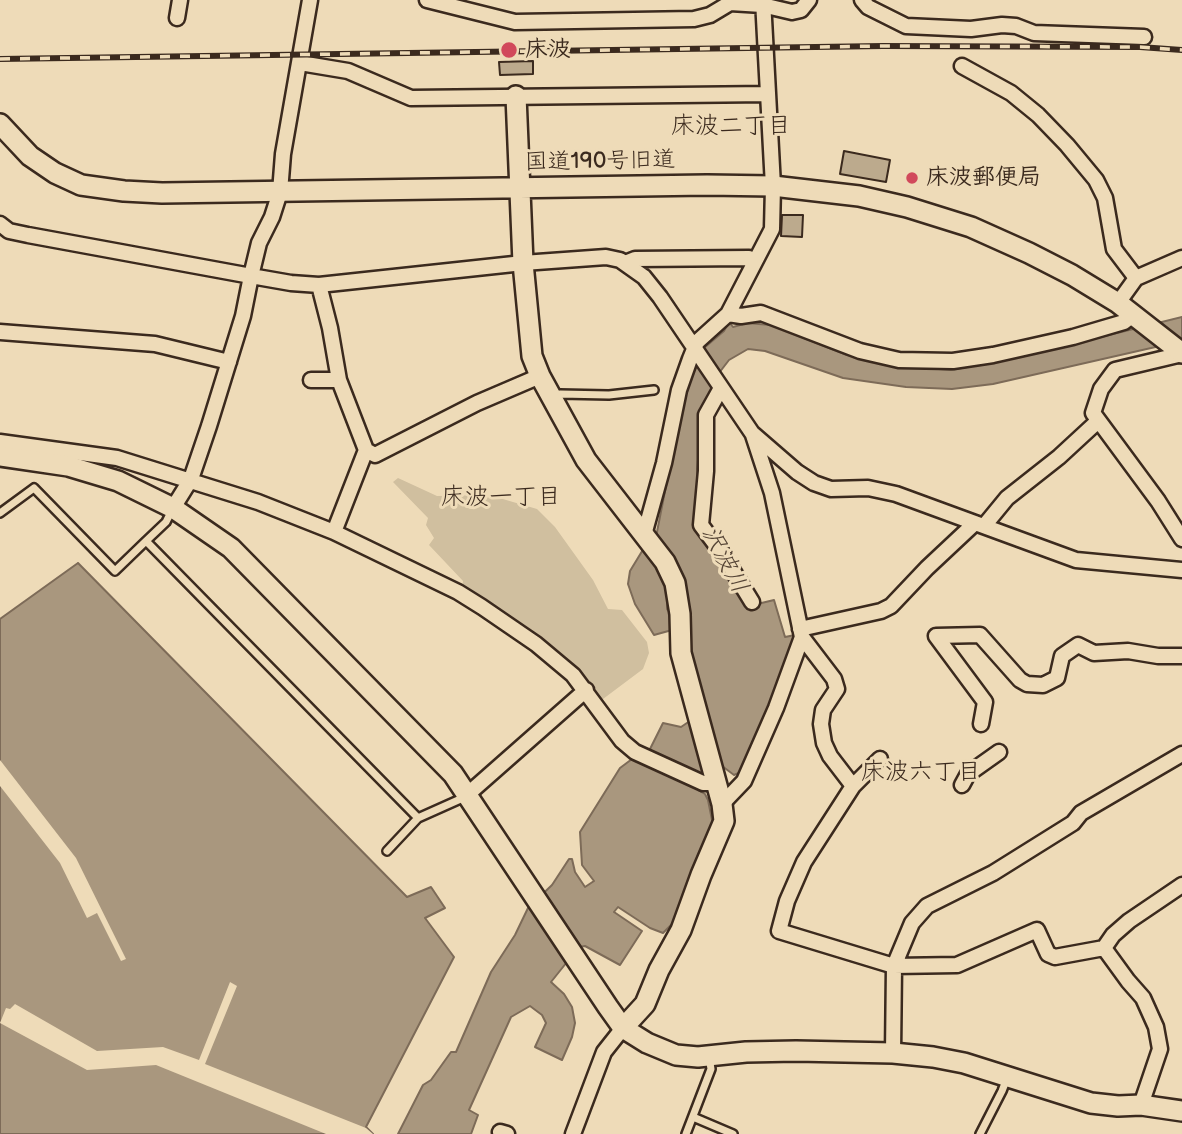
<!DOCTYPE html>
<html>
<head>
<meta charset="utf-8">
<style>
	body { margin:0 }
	canvas { display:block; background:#eedbb8 }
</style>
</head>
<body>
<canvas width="1182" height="1134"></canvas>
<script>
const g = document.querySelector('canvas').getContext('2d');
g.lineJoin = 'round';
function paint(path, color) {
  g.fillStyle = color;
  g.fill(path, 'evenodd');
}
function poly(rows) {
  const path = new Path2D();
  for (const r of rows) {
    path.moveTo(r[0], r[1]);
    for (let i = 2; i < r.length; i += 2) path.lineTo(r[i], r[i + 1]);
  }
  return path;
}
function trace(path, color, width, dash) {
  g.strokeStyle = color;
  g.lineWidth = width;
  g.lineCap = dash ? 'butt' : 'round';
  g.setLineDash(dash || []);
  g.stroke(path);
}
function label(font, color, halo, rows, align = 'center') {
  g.font = font + ' "Balsamiq Sans","Klee One",sans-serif';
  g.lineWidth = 6;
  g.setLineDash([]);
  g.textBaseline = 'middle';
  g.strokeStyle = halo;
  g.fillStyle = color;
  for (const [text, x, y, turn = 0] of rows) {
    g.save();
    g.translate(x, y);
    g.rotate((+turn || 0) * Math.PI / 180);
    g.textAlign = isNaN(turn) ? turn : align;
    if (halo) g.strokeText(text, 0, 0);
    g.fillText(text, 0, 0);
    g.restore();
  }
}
const green = poly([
	[398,478,437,496,489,495,537,509,555,527,593,580,608,609,622,610,647,642,649,653,643,669,599,702,462,590,463,581,429,545,434,538,426,525,428,518,393,482]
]);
const water = poly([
	[1182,317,1182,341,993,384,952,389,906,387,843,378,765,351,748,349,729,360,719,373,704,406,697,469,699,530,749,606,774,600,785,637,795,635,796,639,769,711,741,772,734,775,718,763,705,766,698,790,705,794,708,800,713,825,675,921,663,933,650,928,618,907,614,912,642,931,620,965,585,946,579,947,551,982,564,994,572,1007,575,1023,572,1037,562,1060,535,1047,546,1023,542,1015,530,1006,511,1017,469,1110,478,1115,471,1134,398,1134,423,1085,431,1080,451,1052,456,1052,491,972,515,935,528,908,552,885,569,859,572,859,575,872,585,887,594,881,582,865,580,832,620,768,632,759,665,774,670,762,649,751,663,723,681,727,703,712,672,630,654,635,635,604,628,584,630,571,644,548,660,573,667,590,667,609,672,615,656,537,685,389,704,348,724,331,729,322,733,327,747,323,771,325,847,355,902,366,951,370,1020,357,1182,317],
	[78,563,407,897,431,887,445,908,425,918,454,957,366,1127,373,1134,0,1134,0,619,78,563]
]);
const pier = poly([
	[0,760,76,858,126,959,121,961,97,913,87,918,60,863,0,786],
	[230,982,237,986,205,1064,366,1128,373,1134,326,1134,156,1065,87,1070,0,1023,6,1008,10,1009,15,1004,97,1051,163,1047,199,1060]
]);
const building = poly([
	[533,61,533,74,500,75,499,62,533,61],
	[844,151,890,160,886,182,840,174,844,151],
	[782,215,803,215,802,237,781,236,782,215]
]);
const lane = poly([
	[552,397,560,394,609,395,654,390],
	[172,510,166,522,146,541,418,818],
	[0,513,34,488,115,571,146,541],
	[387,851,418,818,465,797],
	[693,1117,733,1134],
	[686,1134,711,1069,709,1057],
	[980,1134,1002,1091,1007,1078]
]);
const street = poly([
	[310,0,283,154,280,192,272,217,259,243,251,276,291,283,319,285,523,263,606,257,620,260,644,277,660,297,752,433,797,472,814,483,831,489,868,488,896,494,1076,560,1182,570],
	[427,0,515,22,694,19,710,15,730,3,762,5,792,12,801,10,809,0],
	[862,0,868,7,906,26,971,29,1002,25,1016,26,1034,33,1144,37],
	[177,18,180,0],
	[300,63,348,71,411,98,768,94],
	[962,66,1011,93,1038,115,1067,145,1096,180,1105,198,1114,249,1136,278],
	[0,224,9,231,28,235,251,276,243,316,209,426,191,479,173,508],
	[625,263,635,259,749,258,754,261],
	[319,285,330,328,339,380,366,450,334,532],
	[1118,303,1136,278,1182,258],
	[728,314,772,229,773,186,763,0],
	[0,332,155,344,229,362],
	[1182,354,1115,370,1101,389,1093,413,1158,501,1182,539],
	[311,380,339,380],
	[721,388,706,415,706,471,701,525,722,553,752,602],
	[753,435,772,493,802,637,834,679,837,689,823,710,821,724,824,743,830,756,853,786,804,862,787,901,779,931,894,966,957,965,1037,930,1048,954,1055,957,1104,948,1128,981,1143,998,1156,1027,1160,1049,1141,1105],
	[0,442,117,458,258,502,334,532,458,592,482,607,536,644,573,675,622,741,635,752,703,783,716,783],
	[366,450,375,455,477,403,540,376],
	[984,526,1007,498,1059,457,1098,421],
	[644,535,664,463,679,390,690,359,697,342,728,314,741,316,761,313,860,351,899,360,953,361,993,355,1073,337,1124,322,1133,315],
	[800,629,881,611,891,606,927,568,975,523],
	[936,636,980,635,1020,680,1027,684,1043,685,1057,678,1062,656,1078,645,1094,653,1128,651,1158,656,1182,656],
	[936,636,985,702,981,724],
	[962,785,968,774,999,752],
	[853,786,880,759],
	[468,794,586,690],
	[722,804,744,781,776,708,802,637],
	[1104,948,1113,935,1129,921,1182,885],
	[893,1053,894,966,912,923,927,906,993,873,1073,823,1081,813,1182,754],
	[500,1132,507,1134],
	[573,1134,604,1052,623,1028]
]);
const secondary = poly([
	[516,96,523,263,532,356,540,376,586,460,665,562,675,583,680,614,681,653,722,804,724,821,701,875,681,930,659,970,645,1004,623,1028],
	[0,124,30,156,55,173,81,185,124,191,162,193,707,185,773,186,859,196,907,207,971,227,1029,253,1072,275,1118,303,1182,353],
	[0,456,68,466,118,481,173,508,231,548,453,774,608,1007,623,1028,647,1043,676,1055,698,1057,746,1052,796,1051,893,1053,933,1057,964,1063,1091,1103,1118,1106,1141,1105,1182,1111]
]);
const rail = poly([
	[0,59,883,46,1140,47,1182,50]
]);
const markers = [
	[509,50,9,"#d1495b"],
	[912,178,7,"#d1495b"]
];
const poiNames = [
	["床波",525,50],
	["床波郵便局",926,178]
];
const streetNames = [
	["国道190号旧道",600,162,-1]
];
const neighbourhoodNames = [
	["床波二丁目",731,127],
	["床波一丁目",501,498],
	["床波六丁目",921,773]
];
const waterNames = [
	["沢波川",724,560,62]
];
paint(green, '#d0bf9f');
paint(water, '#a9977e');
trace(water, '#7d6b58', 2);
paint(pier, '#eedbb8');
paint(building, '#bcaa8d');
trace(building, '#3b2a1e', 2);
trace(lane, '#3b2a1e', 12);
trace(street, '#3b2a1e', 19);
trace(secondary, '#3b2a1e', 24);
trace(lane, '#eedbb8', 7);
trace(street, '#eedbb8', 14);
trace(secondary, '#eedbb8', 19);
trace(rail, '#3b2a1e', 6);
trace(rail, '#eedbb8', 3.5, [10]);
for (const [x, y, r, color] of markers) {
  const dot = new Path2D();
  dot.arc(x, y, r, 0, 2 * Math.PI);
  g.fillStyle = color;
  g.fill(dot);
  trace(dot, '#eedbb8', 2.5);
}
label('bold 23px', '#3b2a1e', '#eedbb8', poiNames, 'left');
label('23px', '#3b2a1e', '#eedbb8', streetNames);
label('24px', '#3b2a1e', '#eedbb8', neighbourhoodNames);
label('italic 24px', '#564536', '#eedbb8', waterNames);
</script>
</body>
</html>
